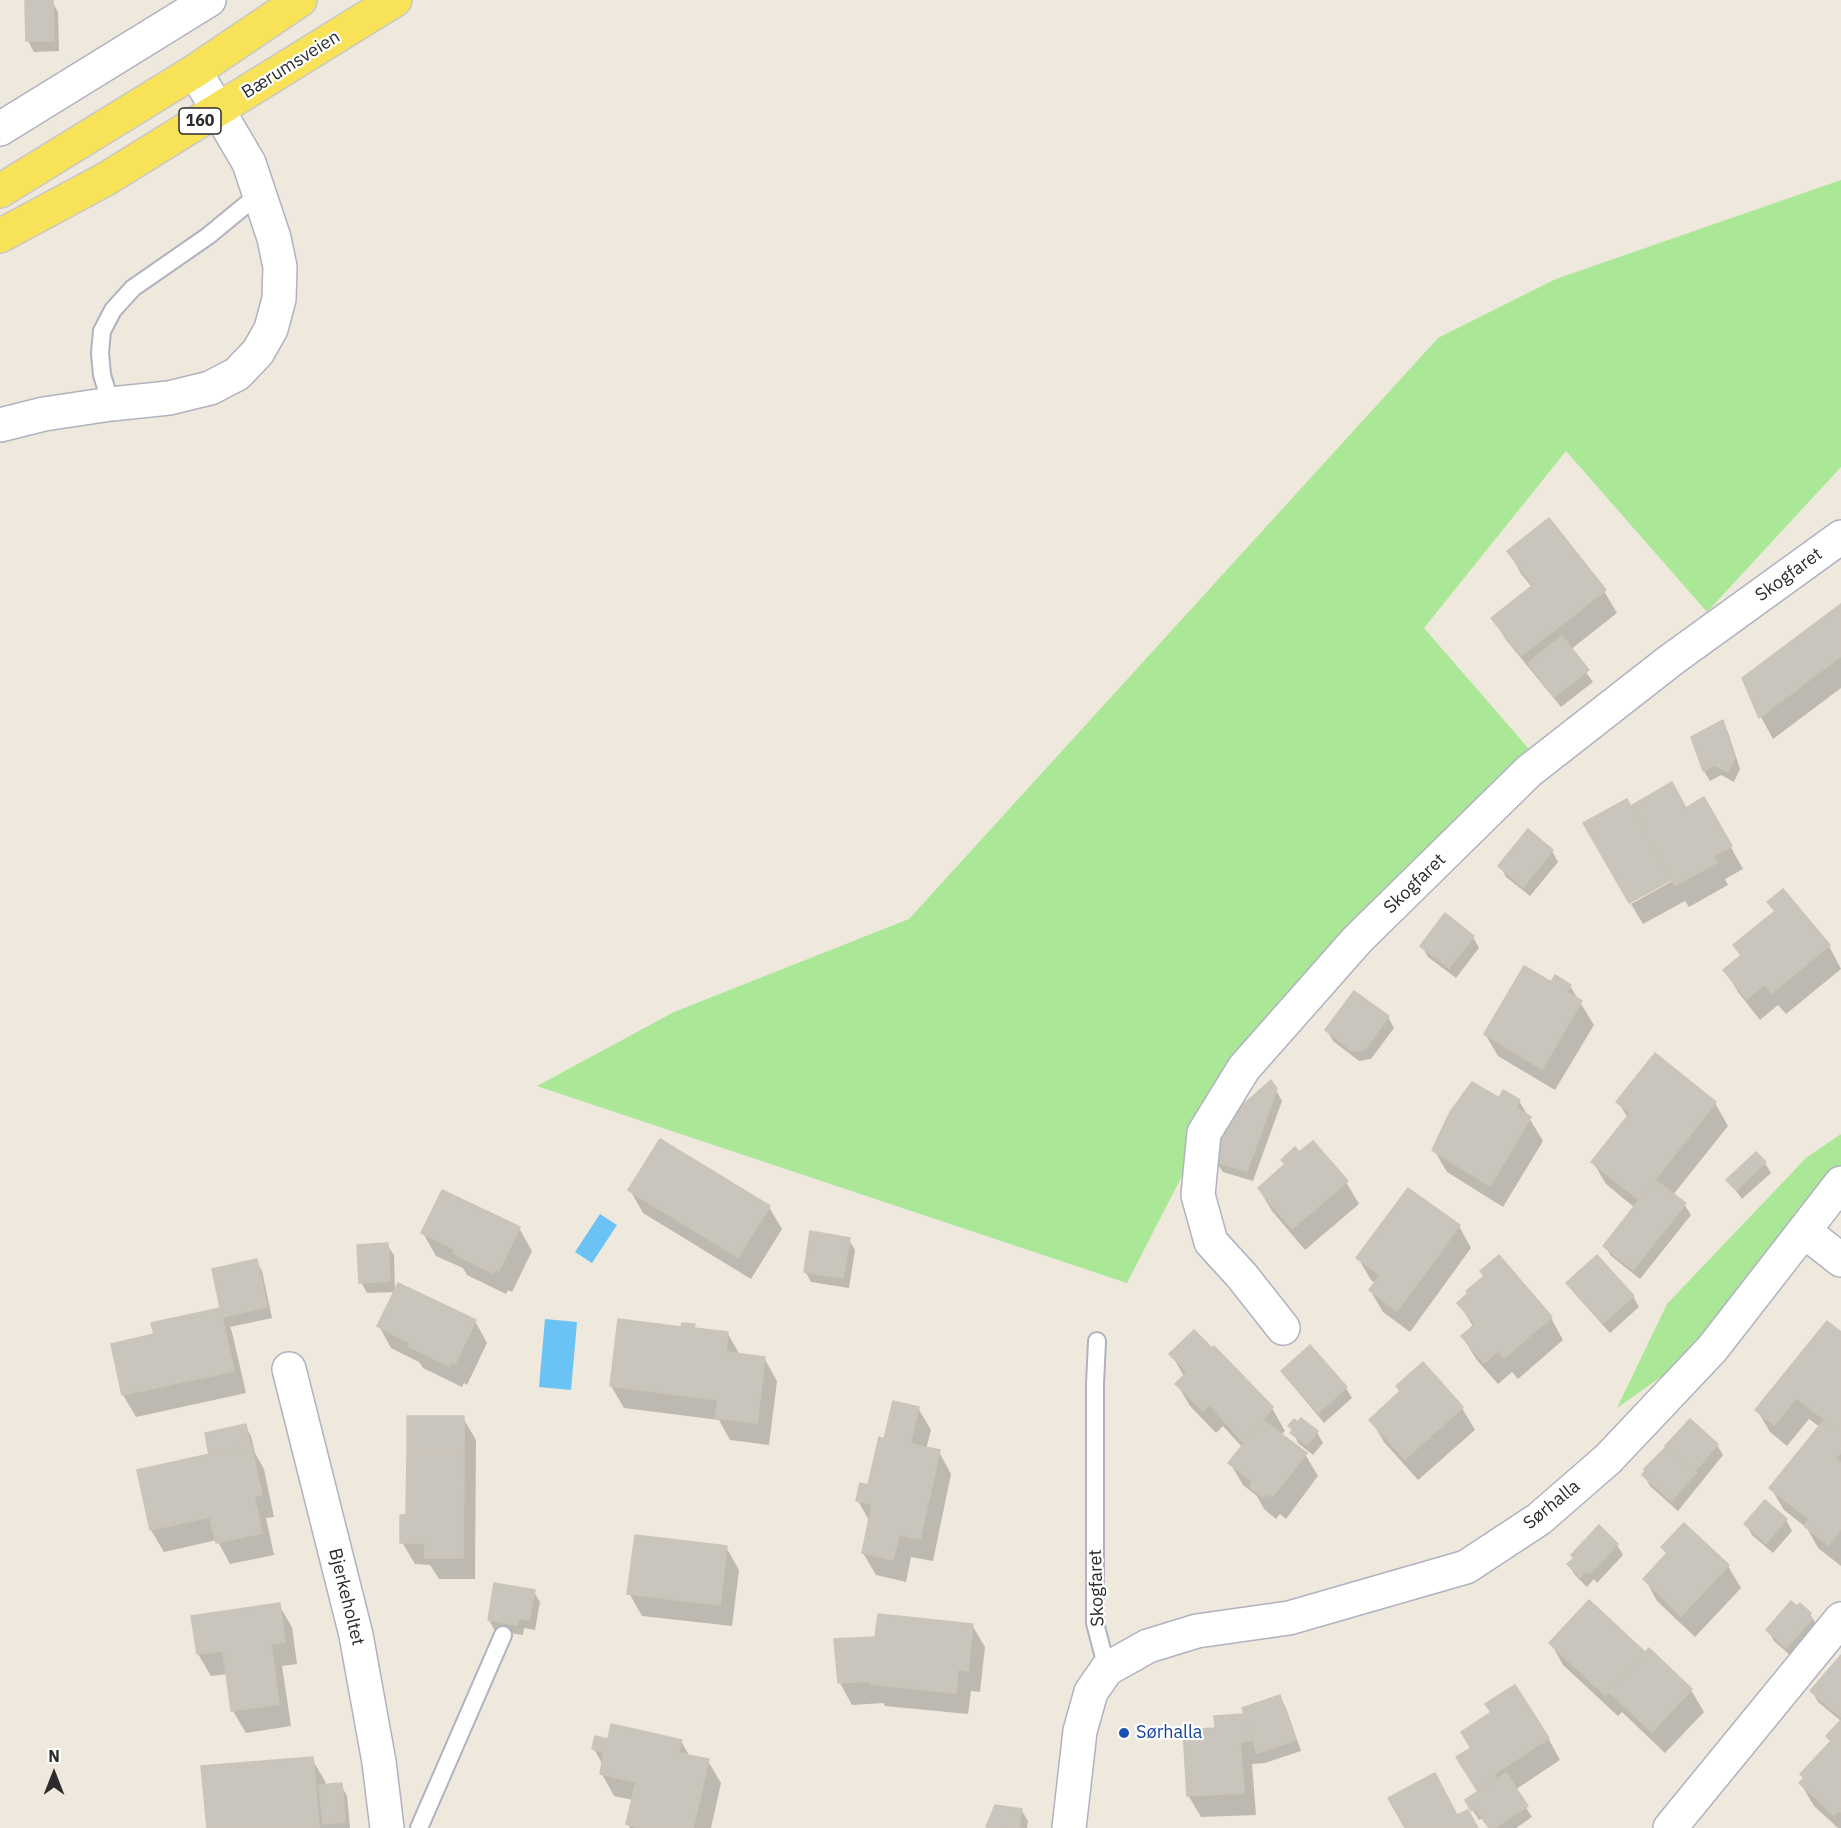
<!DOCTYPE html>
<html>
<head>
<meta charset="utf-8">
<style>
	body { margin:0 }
	#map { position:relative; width:1841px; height:1828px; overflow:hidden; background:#eee8dd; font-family:"IBM Plex Sans",sans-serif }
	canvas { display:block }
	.north { position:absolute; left:24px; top:1744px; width:60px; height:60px; -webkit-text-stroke:4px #fff; paint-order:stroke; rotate:0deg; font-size:16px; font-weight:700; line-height:24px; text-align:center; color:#2b2b2b }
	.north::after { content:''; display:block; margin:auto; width:21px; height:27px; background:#2b2b2b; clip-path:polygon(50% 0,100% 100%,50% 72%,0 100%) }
</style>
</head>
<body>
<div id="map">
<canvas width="1841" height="1828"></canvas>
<div class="north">N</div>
</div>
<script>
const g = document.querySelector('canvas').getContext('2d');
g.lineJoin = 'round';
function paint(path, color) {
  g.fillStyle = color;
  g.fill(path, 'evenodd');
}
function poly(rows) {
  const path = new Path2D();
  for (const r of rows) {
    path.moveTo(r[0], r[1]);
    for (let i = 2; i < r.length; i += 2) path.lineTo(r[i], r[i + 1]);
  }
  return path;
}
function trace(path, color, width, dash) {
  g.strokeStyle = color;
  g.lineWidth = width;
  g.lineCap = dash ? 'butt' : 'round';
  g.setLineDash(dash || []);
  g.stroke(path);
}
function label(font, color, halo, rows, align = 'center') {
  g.font = font + ' "IBM Plex Sans",sans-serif';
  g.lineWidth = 4.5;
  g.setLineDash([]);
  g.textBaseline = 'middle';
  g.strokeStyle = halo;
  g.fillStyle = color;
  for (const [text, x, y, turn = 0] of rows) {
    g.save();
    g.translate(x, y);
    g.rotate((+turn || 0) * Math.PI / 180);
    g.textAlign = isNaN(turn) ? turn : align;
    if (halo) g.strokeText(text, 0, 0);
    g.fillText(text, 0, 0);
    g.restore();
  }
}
const green = poly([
	[1841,180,1841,467,1707,612,1566,451,1424,628,1535,756,1204,1133,1127,1283,537,1086,674,1012,909,919,1438,338,1556,279],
	[1841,1134,1841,1167,1685,1360,1617,1408,1667,1304,1806,1158]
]);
const water = poly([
	[600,1214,617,1225,592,1263,575,1252],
	[545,1319,577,1322,571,1390,539,1387]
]);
const shadow = poly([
	[52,1,58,12,59,51,34,52,28,41],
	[1509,551,1604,591,1617,613,1570,650,1593,682,1561,707,1506,640,1493,618,1532,587,1521,574],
	[1841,605,1841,688,1773,739,1761,717,1744,678],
	[1722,722,1728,732,1740,769,1734,782,1721,775,1710,781,1704,771,1693,738],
	[1671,784,1686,810,1704,799,1743,869,1725,879,1728,885,1689,907,1685,901,1643,924,1631,904,1678,878,1677,875,1630,901,1630,808],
	[1552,851,1558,862,1530,896,1506,877,1500,866],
	[1783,891,1829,946,1841,969,1786,1014,1778,1005,1760,1020,1738,992,1725,970,1741,957,1735,946,1776,913,1769,902],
	[1473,937,1479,948,1456,978,1428,957,1422,946],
	[1551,984,1570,986,1594,1025,1555,1090,1498,1056,1485,1034],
	[1388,1017,1394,1028,1371,1059,1359,1061,1333,1041,1327,1030],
	[1655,1055,1715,1103,1728,1126,1673,1195,1684,1204,1691,1215,1640,1279,1611,1256,1605,1246,1635,1208,1606,1184,1593,1162,1628,1118,1618,1102],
	[1276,1090,1282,1101,1253,1181,1223,1172,1216,1162],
	[1499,1100,1519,1101,1543,1141,1503,1207,1447,1172,1434,1150],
	[1299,1154,1346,1182,1359,1204,1305,1250,1272,1211,1259,1189],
	[1765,1163,1771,1173,1742,1199,1728,1180],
	[630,1190,769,1207,782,1229,751,1279,643,1213],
	[1459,1226,1471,1248,1410,1332,1383,1312,1370,1290,1375,1283,1371,1280,1358,1258],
	[519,1228,532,1251,512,1292,508,1290,506,1294,467,1275,463,1268,436,1256,423,1233],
	[849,1240,855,1250,849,1288,811,1282,805,1271],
	[387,1245,394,1255,395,1291,475,1321,487,1343,467,1385,464,1383,462,1387,423,1368,419,1362,391,1348,379,1326,395,1292,367,1293,361,1282],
	[256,1260,262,1271,272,1318,230,1327,232,1332,246,1393,136,1417,123,1395,156,1336,153,1324,222,1309],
	[1568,1283,1633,1296,1639,1307,1610,1333,1574,1293],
	[1469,1294,1551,1318,1563,1340,1518,1379,1512,1372,1498,1384,1476,1359,1463,1337,1474,1328,1459,1303],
	[694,1326,697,1330,728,1334,740,1355,764,1358,777,1381,769,1445,730,1440,719,1420,624,1408,611,1386,683,1329],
	[1841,1334,1841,1566,1818,1548,1807,1528,1784,1510,1771,1488,1820,1427,1809,1419,1787,1446,1770,1432,1757,1410],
	[1214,1348,1272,1408,1285,1431,1281,1435,1305,1454,1318,1476,1286,1519,1280,1514,1276,1519,1264,1509,1257,1496,1243,1485,1230,1463,1242,1447,1223,1426,1216,1433,1190,1406,1177,1384,1184,1376,1171,1354,1212,1350],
	[1282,1371,1346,1388,1352,1398,1324,1423,1289,1381],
	[918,1408,931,1430,926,1449,939,1452,951,1474,933,1561,911,1557,906,1582,876,1575,863,1553,870,1522,858,1501,869,1487,886,1441],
	[1462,1408,1475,1430,1418,1480,1384,1442,1371,1420],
	[463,1418,476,1440,475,1579,439,1579,430,1565,415,1564,402,1542,408,1517],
	[1690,1421,1717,1445,1723,1455,1678,1511,1650,1486,1644,1475,1646,1470],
	[245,1425,251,1436,255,1453,264,1469,274,1517,266,1518,274,1555,230,1564,217,1540,164,1552,151,1530,212,1455,210,1453],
	[1290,1426,1317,1432,1323,1443,1313,1455,1298,1443],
	[1765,1502,1786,1520,1792,1531,1773,1553,1752,1535,1746,1524],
	[1617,1545,1623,1555,1597,1583,1594,1579,1587,1587,1575,1575,1569,1565],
	[726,1547,739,1570,732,1626,642,1616,629,1593],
	[1663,1547,1728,1566,1741,1588,1695,1637,1657,1601,1645,1579,1667,1555],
	[534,1592,540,1602,535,1630,524,1628,523,1635,495,1631,489,1620],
	[1589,1602,1645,1655,1649,1650,1691,1690,1704,1712,1665,1753,1622,1712,1618,1716,1563,1665,1551,1643],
	[279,1605,292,1627,297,1664,282,1666,291,1726,246,1733,233,1711,228,1674,211,1676,198,1654,193,1617],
	[1810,1614,1816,1624,1792,1657,1774,1641,1768,1630],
	[972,1625,985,1647,980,1692,971,1691,968,1714,885,1706,883,1703,852,1705,840,1683,877,1638],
	[1841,1657,1841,1721,1818,1702,1812,1691],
	[1279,1697,1286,1708,1301,1751,1265,1763,1252,1764,1256,1815,1201,1817,1188,1795,1217,1729,1243,1715,1247,1721],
	[1841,1723,1841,1828,1838,1828,1814,1806,1801,1784,1832,1743,1828,1737],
	[1548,1738,1560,1760,1515,1790,1532,1817,1516,1828,1490,1828,1483,1818,1479,1820,1467,1801,1479,1793,1458,1758],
	[609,1741,681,1741,690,1757,708,1761,721,1783,711,1828,630,1828,628,1824,633,1800,614,1796,602,1774,603,1765,594,1749],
	[312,1759,325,1781,326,1786,341,1785,347,1796,350,1828,208,1828],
	[1022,1811,1028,1821,1027,1828,988,1827]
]);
const building = poly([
	[25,0,53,0,54,41,26,41,25,0],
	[1549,518,1606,590,1521,656,1491,618,1533,585,1507,551,1549,518],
	[1841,604,1841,656,1759,718,1742,678,1841,604],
	[1562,636,1589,670,1554,697,1528,663,1562,636],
	[1723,720,1735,758,1728,772,1715,765,1703,771,1691,737,1723,720],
	[1672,782,1686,808,1704,797,1732,846,1713,856,1717,862,1675,886,1631,806,1672,782],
	[1627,799,1671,880,1629,903,1583,823,1627,799],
	[1528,829,1553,850,1523,887,1498,866,1528,829],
	[1783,889,1830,945,1772,993,1765,984,1747,999,1723,970,1741,955,1733,945,1775,911,1767,902,1783,889],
	[1445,913,1474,936,1449,968,1420,946,1445,913],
	[1524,966,1551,982,1555,975,1571,985,1567,992,1582,1001,1542,1069,1484,1034,1524,966],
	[1354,991,1389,1016,1365,1049,1352,1051,1325,1030,1354,991],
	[1655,1053,1716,1102,1639,1200,1591,1162,1630,1113,1616,1102,1655,1053],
	[1271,1080,1277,1089,1247,1171,1215,1162,1229,1117,1271,1080],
	[1472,1082,1499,1098,1503,1090,1520,1100,1516,1108,1531,1117,1490,1186,1432,1150,1450,1112,1472,1082],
	[660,1139,770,1206,738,1257,628,1190,660,1139],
	[1313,1141,1348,1181,1292,1229,1258,1188,1285,1164,1281,1160,1295,1147,1299,1152,1313,1141],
	[1756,1152,1766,1162,1736,1190,1726,1180,1756,1152],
	[1655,1180,1686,1203,1633,1270,1603,1246,1655,1180],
	[1408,1188,1460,1225,1397,1311,1369,1290,1380,1275,1356,1258,1408,1188],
	[442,1190,520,1227,499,1271,495,1269,493,1273,453,1253,455,1249,421,1233,442,1190],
	[810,1231,850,1238,843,1278,804,1272,810,1231],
	[388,1243,390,1281,359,1283,357,1245,388,1243],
	[1499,1255,1552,1317,1504,1358,1498,1351,1484,1363,1461,1336,1475,1324,1457,1303,1468,1293,1466,1291,1484,1276,1480,1271,1499,1255],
	[1597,1255,1634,1296,1603,1323,1566,1283,1597,1255],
	[257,1259,267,1307,222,1317,212,1269,257,1259],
	[398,1283,476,1320,455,1364,451,1362,449,1366,408,1346,410,1343,377,1326,398,1283],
	[220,1308,234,1371,122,1395,111,1344,154,1334,151,1323,220,1308],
	[618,1319,681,1327,682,1323,695,1324,694,1328,728,1332,726,1352,765,1357,757,1423,715,1418,718,1400,610,1386,618,1319],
	[1827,1321,1841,1332,1841,1432,1796,1398,1774,1425,1755,1410,1827,1321],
	[1194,1330,1212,1348,1214,1346,1273,1407,1244,1443,1210,1405,1203,1411,1175,1384,1187,1372,1169,1354,1194,1330],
	[1310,1345,1347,1387,1318,1413,1281,1371,1310,1345],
	[1423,1362,1463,1407,1405,1459,1369,1420,1400,1391,1396,1386,1423,1362],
	[893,1401,919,1407,910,1444,940,1450,920,1539,899,1535,893,1560,862,1553,872,1504,856,1501,860,1483,868,1485,879,1437,884,1439,893,1401],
	[407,1416,464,1416,464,1454,407,1454,407,1416],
	[1301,1418,1318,1431,1307,1445,1290,1433,1293,1429,1288,1426,1294,1419,1298,1422,1301,1418],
	[1690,1419,1718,1444,1694,1472,1665,1446,1690,1419],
	[1263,1420,1307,1453,1272,1497,1266,1493,1263,1497,1250,1487,1253,1482,1228,1463,1263,1420],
	[1824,1420,1841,1433,1841,1452,1835,1459,1841,1463,1841,1529,1828,1545,1804,1526,1809,1519,1769,1488,1824,1420],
	[246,1424,250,1445,211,1453,209,1455,205,1433,246,1424],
	[251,1445,262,1495,254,1496,262,1533,216,1543,210,1517,150,1530,137,1470,251,1445],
	[1666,1447,1696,1473,1671,1501,1642,1475,1645,1471,1644,1469,1666,1447],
	[407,1454,464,1454,463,1558,425,1558,425,1543,400,1543,400,1515,406,1515,407,1454],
	[1765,1500,1787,1519,1766,1543,1744,1524,1765,1500],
	[1684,1523,1729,1565,1681,1616,1643,1579,1667,1553,1661,1547,1684,1523],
	[1599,1525,1618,1544,1590,1573,1587,1570,1580,1577,1567,1564,1574,1558,1571,1555,1599,1525],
	[635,1535,727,1546,720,1605,627,1594,635,1535],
	[494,1583,535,1590,529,1620,518,1618,517,1625,488,1620,494,1583],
	[1589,1600,1645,1652,1605,1695,1549,1643,1589,1600],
	[1791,1601,1797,1606,1800,1603,1811,1613,1809,1616,1812,1619,1786,1648,1766,1630,1791,1601],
	[280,1603,285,1642,271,1644,279,1704,231,1711,223,1651,197,1654,191,1616,280,1603],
	[878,1614,973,1624,968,1671,958,1669,956,1693,871,1684,871,1681,838,1683,834,1639,875,1637,878,1614],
	[1649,1648,1692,1689,1652,1732,1608,1691,1649,1648],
	[1841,1655,1841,1717,1810,1691,1841,1655],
	[1515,1685,1549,1738,1494,1774,1496,1777,1477,1790,1456,1757,1471,1748,1461,1732,1491,1712,1485,1704,1515,1685],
	[1280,1695,1296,1740,1257,1753,1242,1708,1280,1695],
	[1244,1714,1252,1740,1240,1742,1244,1793,1187,1796,1183,1730,1215,1728,1214,1716,1244,1714],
	[1841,1720,1841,1812,1839,1810,1834,1815,1799,1783,1804,1778,1800,1774,1831,1741,1826,1736,1841,1720],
	[611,1724,682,1740,678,1753,709,1759,693,1828,640,1828,626,1824,636,1782,600,1774,604,1752,592,1749,595,1736,608,1739,611,1724],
	[313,1757,319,1828,207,1828,201,1766,313,1757],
	[1435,1773,1457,1815,1468,1810,1478,1828,1405,1828,1388,1798,1435,1773],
	[1506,1773,1528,1806,1494,1828,1489,1828,1475,1808,1471,1811,1465,1800,1506,1773],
	[342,1783,345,1822,323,1824,319,1785,342,1783],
	[995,1805,1022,1809,1019,1828,986,1827,995,1805]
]);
const service = poly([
	[111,404,102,375,100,353,102,331,113,310,133,288,208,236,259,194],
	[1097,1341,1095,1384,1095,1623,1107,1669],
	[419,1828,503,1635]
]);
const minor = poly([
	[0,129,209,0],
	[0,425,44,414,111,404,169,398,210,388,237,374,258,352,271,329,279,299,280,267,274,238,249,163,195,71],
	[1804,1231,1841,1260],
	[1283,1328,1242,1276,1211,1242,1198,1195,1204,1133,1244,1068,1357,940,1529,771,1671,660,1841,537],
	[289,1369,356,1635,379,1762,387,1828],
	[1069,1828,1080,1731,1091,1692,1107,1669,1148,1646,1197,1631,1289,1618,1466,1567,1539,1519,1608,1459,1712,1349,1841,1183],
	[1670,1828,1841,1619]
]);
const primary = poly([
	[0,191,195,71,300,0],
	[0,236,106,179,395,0]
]);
const markers = [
	[1124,1733,6,"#1a4fb4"]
];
const shields = [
	[200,121,42]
];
const shieldNames = [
	["160",200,121]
];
const streetNames = [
	["Bærumsveien",291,65,-32],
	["Skogfaret",1789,575,-36],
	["Skogfaret",1415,884,-44],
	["Sørhalla",1552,1505,-39],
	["Skogfaret",1097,1588,-92],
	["Bjerkeholtet",346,1597,76]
];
const transitNames = [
	["Sørhalla",1136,1733]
];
paint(green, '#aae797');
paint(water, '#6bc2f5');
paint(shadow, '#0003');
paint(building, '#c9c5bc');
trace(building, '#cac5b6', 1.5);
trace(service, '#b1b2c0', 20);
trace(minor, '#b1b2c0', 36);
trace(primary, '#c8c8c8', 36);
trace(service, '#fff', 16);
trace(minor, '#fff', 33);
trace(primary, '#f8e358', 33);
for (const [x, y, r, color] of markers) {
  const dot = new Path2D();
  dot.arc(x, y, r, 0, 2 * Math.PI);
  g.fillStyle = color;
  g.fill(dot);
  trace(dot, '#fff', 2);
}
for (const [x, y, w] of shields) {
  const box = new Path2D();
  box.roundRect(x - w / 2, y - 13, w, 26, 4.5);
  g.fillStyle = '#fff';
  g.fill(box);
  trace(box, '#2b2b2b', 1.5);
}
label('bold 16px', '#2b2b2b', null, shieldNames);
label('18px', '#2b2b2b', '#fff', streetNames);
label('18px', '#164399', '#fff', transitNames, 'left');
</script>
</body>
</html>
